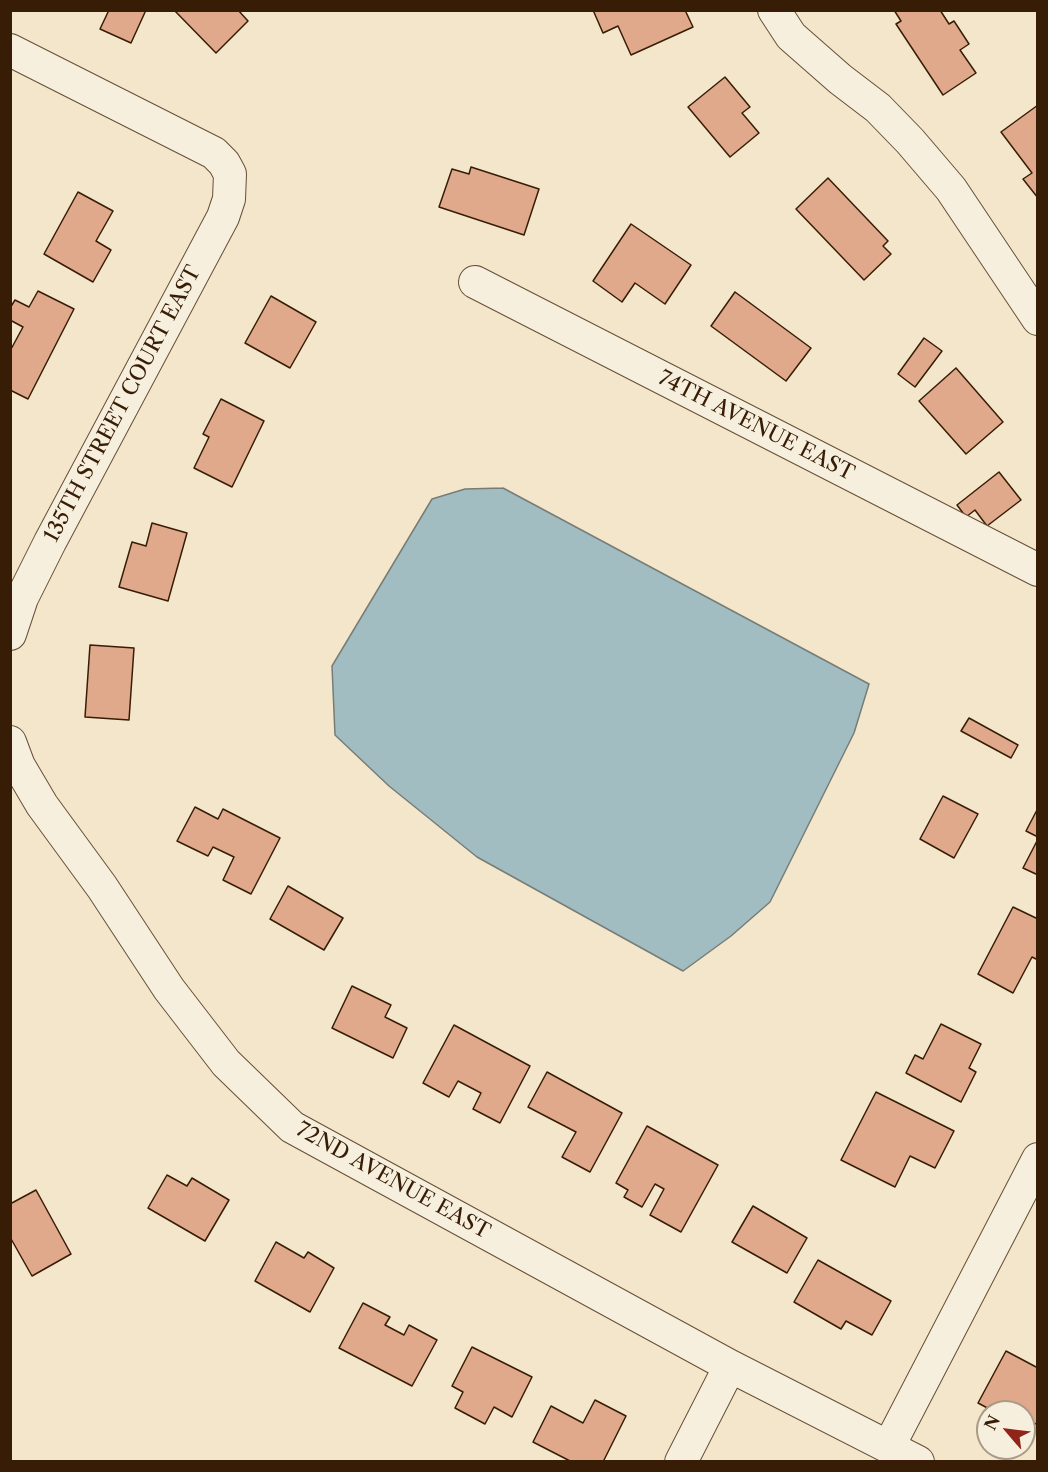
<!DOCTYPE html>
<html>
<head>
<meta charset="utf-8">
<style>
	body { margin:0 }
	#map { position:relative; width:1048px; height:1472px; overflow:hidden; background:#f3e6ca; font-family:"Libre Caslon Text",serif }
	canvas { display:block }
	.frame { position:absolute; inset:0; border:12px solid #371d05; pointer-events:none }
	.north { position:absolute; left:976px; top:1400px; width:60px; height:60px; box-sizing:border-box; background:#f7efdd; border:2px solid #aa9b87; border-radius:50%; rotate:298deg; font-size:16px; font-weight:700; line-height:24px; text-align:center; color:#371d05 }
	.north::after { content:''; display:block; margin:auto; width:21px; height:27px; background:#8f2418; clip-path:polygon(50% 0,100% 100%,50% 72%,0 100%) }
</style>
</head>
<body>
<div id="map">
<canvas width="1048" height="1472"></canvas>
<div class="frame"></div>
<div class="north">N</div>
</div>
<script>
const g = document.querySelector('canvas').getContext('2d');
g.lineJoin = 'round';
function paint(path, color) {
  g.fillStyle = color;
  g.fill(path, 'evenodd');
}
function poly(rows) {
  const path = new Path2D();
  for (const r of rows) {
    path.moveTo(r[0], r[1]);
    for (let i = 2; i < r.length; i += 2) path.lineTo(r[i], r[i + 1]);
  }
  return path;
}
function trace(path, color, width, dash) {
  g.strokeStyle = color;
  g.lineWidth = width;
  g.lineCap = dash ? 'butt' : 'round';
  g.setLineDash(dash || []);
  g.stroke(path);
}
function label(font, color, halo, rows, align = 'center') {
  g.font = font + ' "Libre Caslon Text",serif';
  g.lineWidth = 6;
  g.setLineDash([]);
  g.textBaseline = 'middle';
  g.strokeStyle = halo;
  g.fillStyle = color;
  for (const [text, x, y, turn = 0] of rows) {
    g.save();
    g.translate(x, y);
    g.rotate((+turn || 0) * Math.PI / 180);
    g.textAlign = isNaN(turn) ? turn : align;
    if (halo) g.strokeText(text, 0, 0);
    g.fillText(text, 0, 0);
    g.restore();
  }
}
const water = poly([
	[503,488,869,684,854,733,770,902,731,936,683,971,477,857,389,786,335,735,332,666,432,499,465,489,503,488]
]);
const building = poly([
	[109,10,146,10,131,43,100,29,109,10],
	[174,10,238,10,248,21,216,53,174,10],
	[593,10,685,10,693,27,631,55,618,26,603,33,593,10],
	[894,10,940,10,949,24,954,21,969,44,960,50,976,73,943,95,896,24,901,21,894,10],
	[725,77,750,107,742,113,759,133,730,157,688,107,725,77],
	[1038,105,1038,198,1023,179,1032,173,1001,132,1038,105],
	[471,167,539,189,524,235,439,207,452,169,469,174,471,167],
	[828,178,888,241,883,246,891,254,864,280,796,209,828,178],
	[78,192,113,211,96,241,111,250,93,282,44,254,78,192],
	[631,224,691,265,665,304,635,283,622,302,593,281,631,224],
	[38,291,74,309,28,399,10,390,10,351,23,327,10,320,10,308,15,300,29,307,38,291],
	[735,292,811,348,786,381,711,326,735,292],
	[271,296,316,322,290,368,245,343,271,296],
	[924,338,942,351,915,387,898,374,924,338],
	[956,368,1003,422,966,454,919,401,956,368],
	[221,399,264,421,232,487,194,468,209,437,203,434,221,399],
	[999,472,1021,500,987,526,975,510,966,517,957,505,999,472],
	[152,523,187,533,168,601,119,587,132,542,146,546,152,523],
	[90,645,134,648,129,720,85,717,90,645],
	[969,718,1018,745,1011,758,961,731,969,718],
	[943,796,978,814,954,858,920,839,943,796],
	[195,807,218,819,223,809,280,838,251,894,223,880,234,857,213,847,208,856,177,841,195,807],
	[1038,808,1038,837,1026,831,1038,808],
	[1038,839,1038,875,1023,868,1038,839],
	[288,886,343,918,324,950,270,919,288,886],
	[1013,907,1038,919,1038,960,1032,957,1013,993,978,974,1013,907],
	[352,986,391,1005,385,1017,407,1028,393,1058,332,1028,352,986],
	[941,1024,981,1044,969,1068,976,1072,961,1102,906,1073,915,1055,923,1059,941,1024],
	[454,1025,530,1066,500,1123,473,1109,481,1093,458,1081,449,1097,423,1083,454,1025],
	[547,1072,622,1113,590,1172,562,1157,576,1132,528,1107,547,1072],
	[876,1092,954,1131,935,1168,910,1156,895,1187,841,1160,876,1092],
	[647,1126,718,1165,681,1232,650,1215,664,1189,655,1184,642,1207,624,1197,628,1190,616,1183,647,1126],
	[167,1175,187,1186,192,1178,229,1200,205,1241,148,1208,167,1175],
	[36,1190,71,1254,32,1276,10,1237,10,1204,36,1190],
	[753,1206,807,1238,787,1273,732,1242,753,1206],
	[276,1242,304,1258,308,1252,334,1268,310,1312,255,1281,276,1242],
	[818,1260,891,1301,872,1335,846,1321,841,1329,794,1302,818,1260],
	[363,1303,390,1317,385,1325,404,1335,409,1325,437,1340,412,1386,339,1348,363,1303],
	[472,1347,532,1377,512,1417,494,1407,485,1424,455,1408,463,1392,452,1386,472,1347],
	[1006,1351,1038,1368,1038,1425,1030,1421,1026,1429,1024,1428,1024,1412,995,1412,978,1403,1006,1351],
	[595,1400,626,1416,603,1462,572,1462,533,1442,551,1406,583,1423,595,1400]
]);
const minor = poly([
	[774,10,791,36,840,79,878,108,910,141,951,189,1038,319],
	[10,50,214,153,224,163,230,174,229,199,223,217,50,542,22,598,10,634],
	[475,282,1038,570],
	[10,742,19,766,42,805,102,887,169,989,226,1063,292,1127,730,1366,918,1462],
	[889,1446,1038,1159],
	[681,1462,730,1366]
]);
const streetNames = [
	["135TH STREET COURT EAST",123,404,-62],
	["74TH AVENUE EAST",756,426,27],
	["72ND AVENUE EAST",393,1181,29]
];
paint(water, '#a1bdc2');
trace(water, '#777d76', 1.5);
paint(building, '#e0a98b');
trace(building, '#371d05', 1.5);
trace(minor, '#664f36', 34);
trace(minor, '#f7efdd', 32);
label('21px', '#371d05', '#f7efdd', streetNames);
</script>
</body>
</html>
